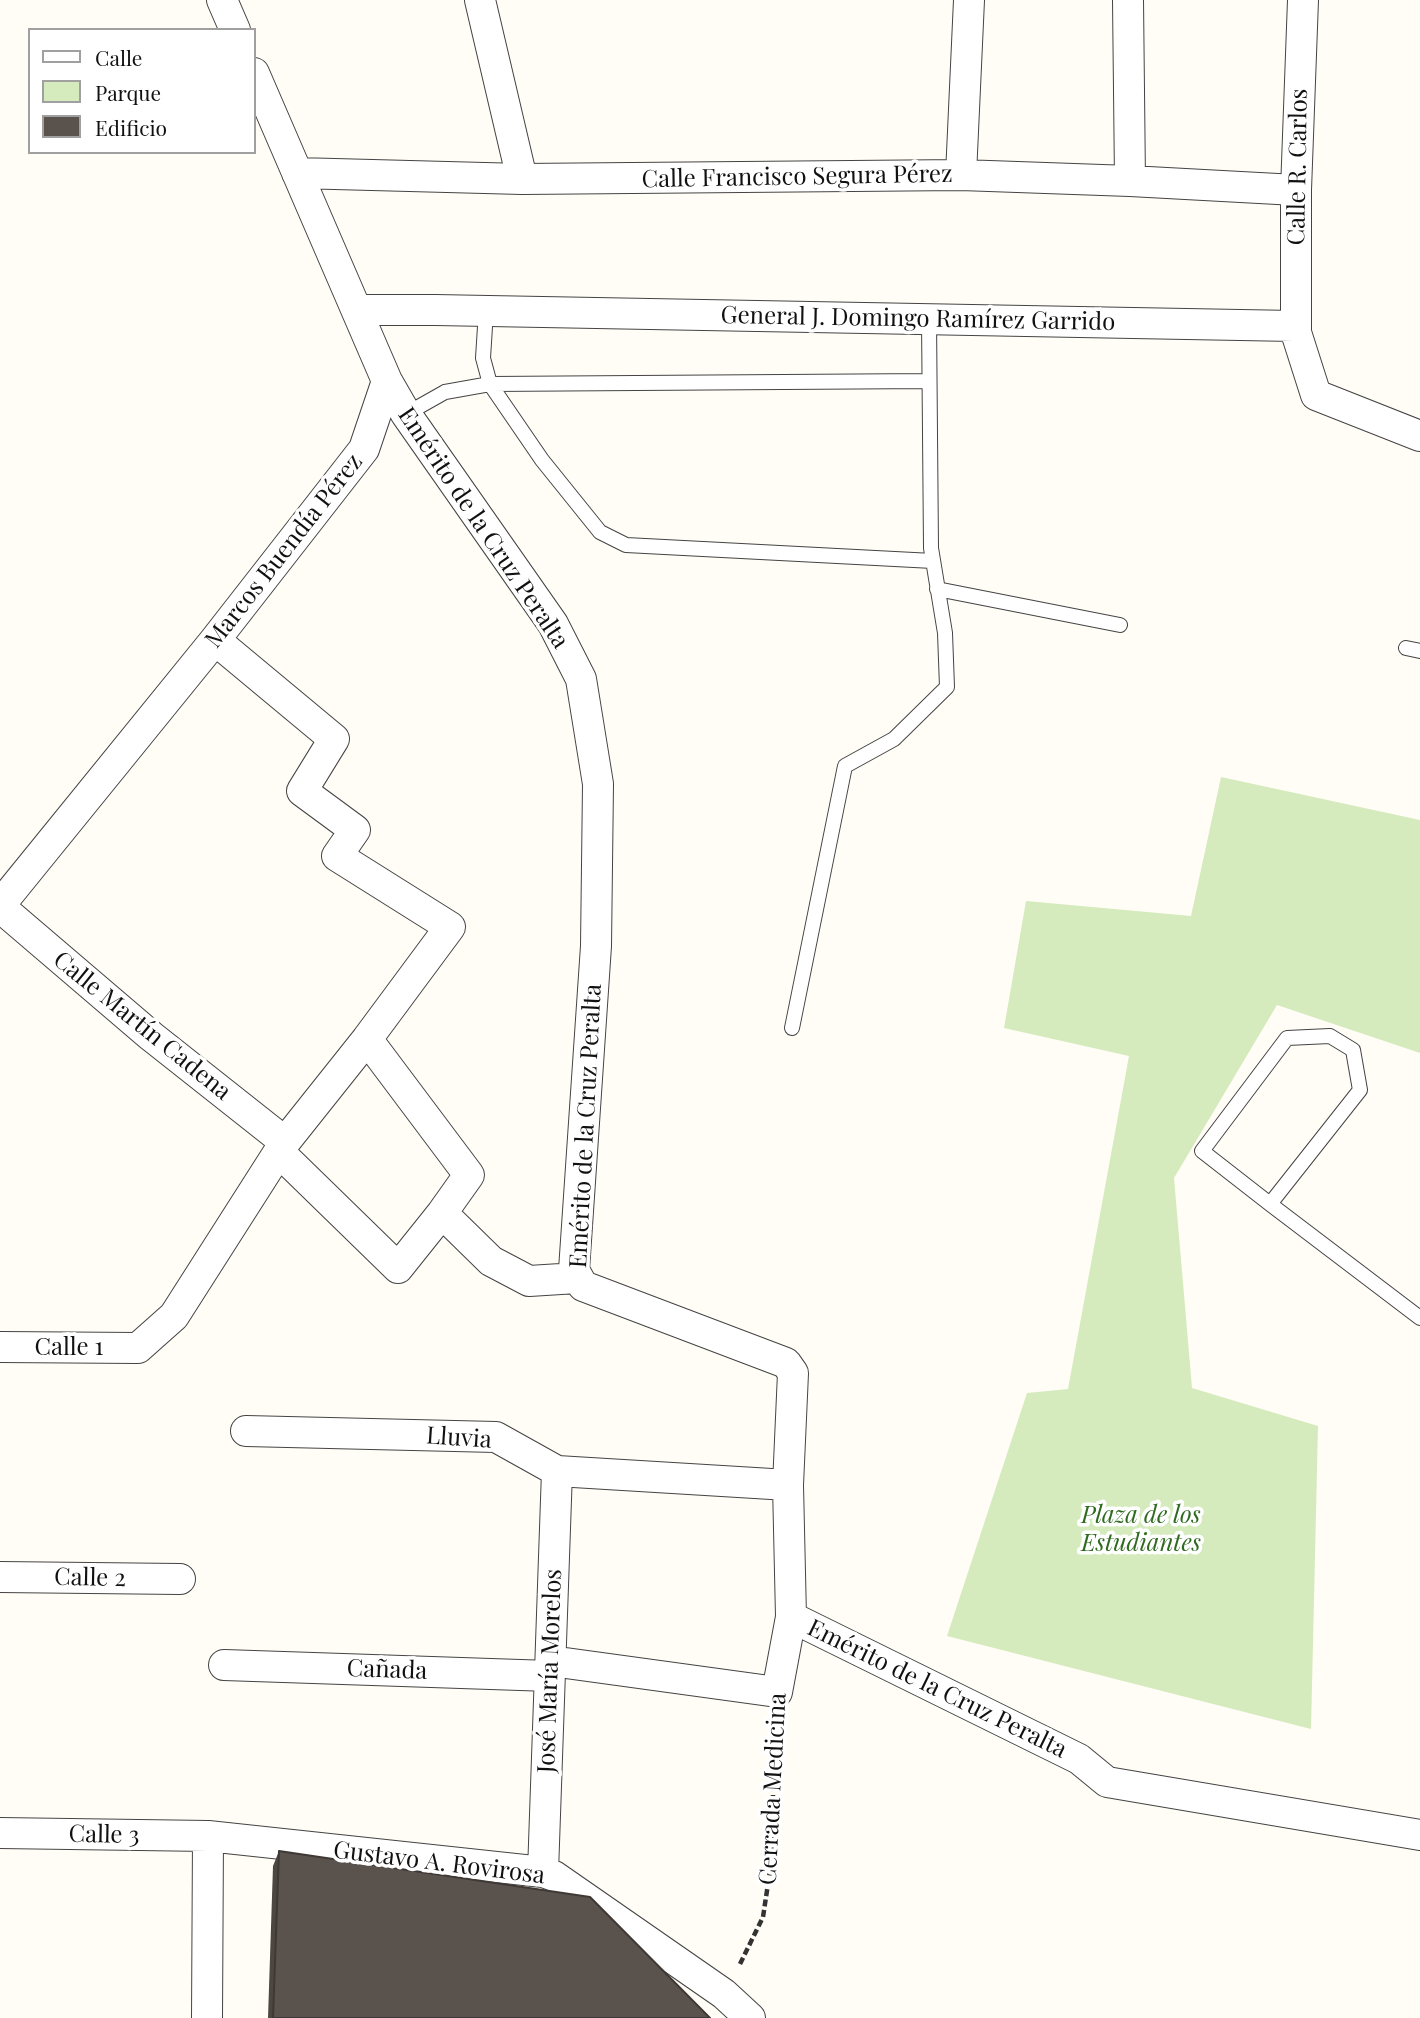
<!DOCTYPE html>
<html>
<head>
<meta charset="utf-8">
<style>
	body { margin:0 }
	#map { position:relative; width:1420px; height:2018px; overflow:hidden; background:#fffdf5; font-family:"Playfair Display",serif }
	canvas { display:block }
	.legend { position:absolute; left:28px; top:28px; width:228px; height:126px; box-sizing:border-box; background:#fff; border:2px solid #a0a0a0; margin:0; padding:9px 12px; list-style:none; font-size:21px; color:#111 }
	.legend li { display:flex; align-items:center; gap:14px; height:35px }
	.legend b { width:35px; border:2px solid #a0a0a0 }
</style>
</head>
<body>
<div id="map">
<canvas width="1420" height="2018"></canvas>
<ul class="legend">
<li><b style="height:9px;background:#fff"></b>Calle</li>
<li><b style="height:19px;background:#d5ebbd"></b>Parque</li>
<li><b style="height:19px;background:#5a524d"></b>Edificio</li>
</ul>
</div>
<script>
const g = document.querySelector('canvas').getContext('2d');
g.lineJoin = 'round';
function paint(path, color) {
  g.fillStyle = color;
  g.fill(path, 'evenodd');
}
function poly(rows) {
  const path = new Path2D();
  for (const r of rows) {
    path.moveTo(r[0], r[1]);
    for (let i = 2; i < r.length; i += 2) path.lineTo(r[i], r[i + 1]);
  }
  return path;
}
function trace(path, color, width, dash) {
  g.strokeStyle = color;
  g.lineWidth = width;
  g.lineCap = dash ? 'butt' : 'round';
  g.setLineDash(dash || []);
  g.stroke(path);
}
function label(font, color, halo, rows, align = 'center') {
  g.font = font + ' "Playfair Display",serif';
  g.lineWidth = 7;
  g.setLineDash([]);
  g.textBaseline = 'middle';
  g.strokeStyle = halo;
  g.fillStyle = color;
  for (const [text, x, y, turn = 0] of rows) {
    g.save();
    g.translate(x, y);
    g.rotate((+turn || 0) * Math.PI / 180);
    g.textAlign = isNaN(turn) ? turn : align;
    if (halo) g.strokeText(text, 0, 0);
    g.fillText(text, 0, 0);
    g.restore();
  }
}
const green = poly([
	[1221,777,1420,820,1420,1053,1277,1005,1174,1178,1192,1388,1318,1426,1311,1729,947,1636,1027,1393,1068,1389,1129,1056,1004,1028,1026,901,1191,916]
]);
const path = poly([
	[740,1964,763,1917,773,1851,773,1724]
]);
const lane = poly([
	[486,311,483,358,490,384,542,460,600,532,626,545,933,561],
	[406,414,445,392,490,384,929,381],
	[937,589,1120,625],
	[1406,648,1420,651],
	[792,1028,845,766,894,739,947,687,945,633,931,548,929,319],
	[1270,1204,1360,1090,1353,1050,1330,1036,1287,1038,1202,1151,1270,1204,1420,1318]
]);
const street = poly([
	[222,0,235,30],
	[480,0,522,179],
	[1128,0,1130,181],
	[297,173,522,179,961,175,1130,181,1296,190],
	[961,175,969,0],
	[357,310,435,310,1294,326,1316,395,1420,436],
	[1296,334,1296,190,1303,0],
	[387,381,406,414,553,624,581,679,598,784,596,946,574,1270,583,1286,786,1363,793,1373,788,1485,791,1617,1079,1759,1107,1782,1420,1835],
	[0,905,215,640,364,449,387,381,254,73],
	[0,907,151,1036,285,1142],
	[279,1152,398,1268,442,1213,469,1175,367,1039],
	[442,1213,491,1261,529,1281,577,1278],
	[0,1347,138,1348,174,1316,285,1142,367,1039,450,927,337,856,355,830,302,791,334,739,215,640],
	[246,1431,496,1437,557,1471,788,1485],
	[0,1577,180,1579],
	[551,1661,777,1692,791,1617],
	[224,1665,550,1676],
	[0,1833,208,1836,543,1872,554,1876,724,1994,750,2018],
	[543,1872,557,1471],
	[207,2018,208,1836]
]);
const wall = poly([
	[279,1851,710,2018,268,2018,273,1866]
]);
const building = poly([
	[279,1851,590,1897,710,2018,273,2018,279,1851]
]);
const streetNames = [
	["Calle R. Carlos",1298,167,-89],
	["Calle Francisco Segura Pérez",797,177,-1],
	["General J. Domingo Ramírez Garrido",918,319,1],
	["Emérito de la Cruz Peralta",483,528,56],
	["Marcos Buendía Pérez",284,551,-52],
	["Calle Martín Cadena",142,1026,39],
	["Emérito de la Cruz Peralta",586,1126,-87],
	["Calle 1",69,1348],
	["Lluvia",459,1438,4],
	["Calle 2",90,1578,1],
	["Cañada",387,1670,2],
	["José María Morelos",550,1671,-88],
	["Emérito de la Cruz Peralta",937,1689,26],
	["Cerrada Medicina",773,1789,-87],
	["Calle 3",104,1835,1],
	["Gustavo A. Rovirosa",439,1863,7]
];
const parkNames = [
	["Plaza de los",1141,1516],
	["Estudiantes",1141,1544]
];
paint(green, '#d5ebbd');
trace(lane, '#444', 16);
trace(street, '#444', 32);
trace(path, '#333', 4.5, [7, 3.5]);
trace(lane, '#fff', 14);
trace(street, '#fff', 30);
paint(wall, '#4d4742');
paint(building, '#5a524d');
trace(building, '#3f3936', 2);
label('24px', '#111', '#fff', streetNames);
label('italic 24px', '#2f6b1f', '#fff', parkNames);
</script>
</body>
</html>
